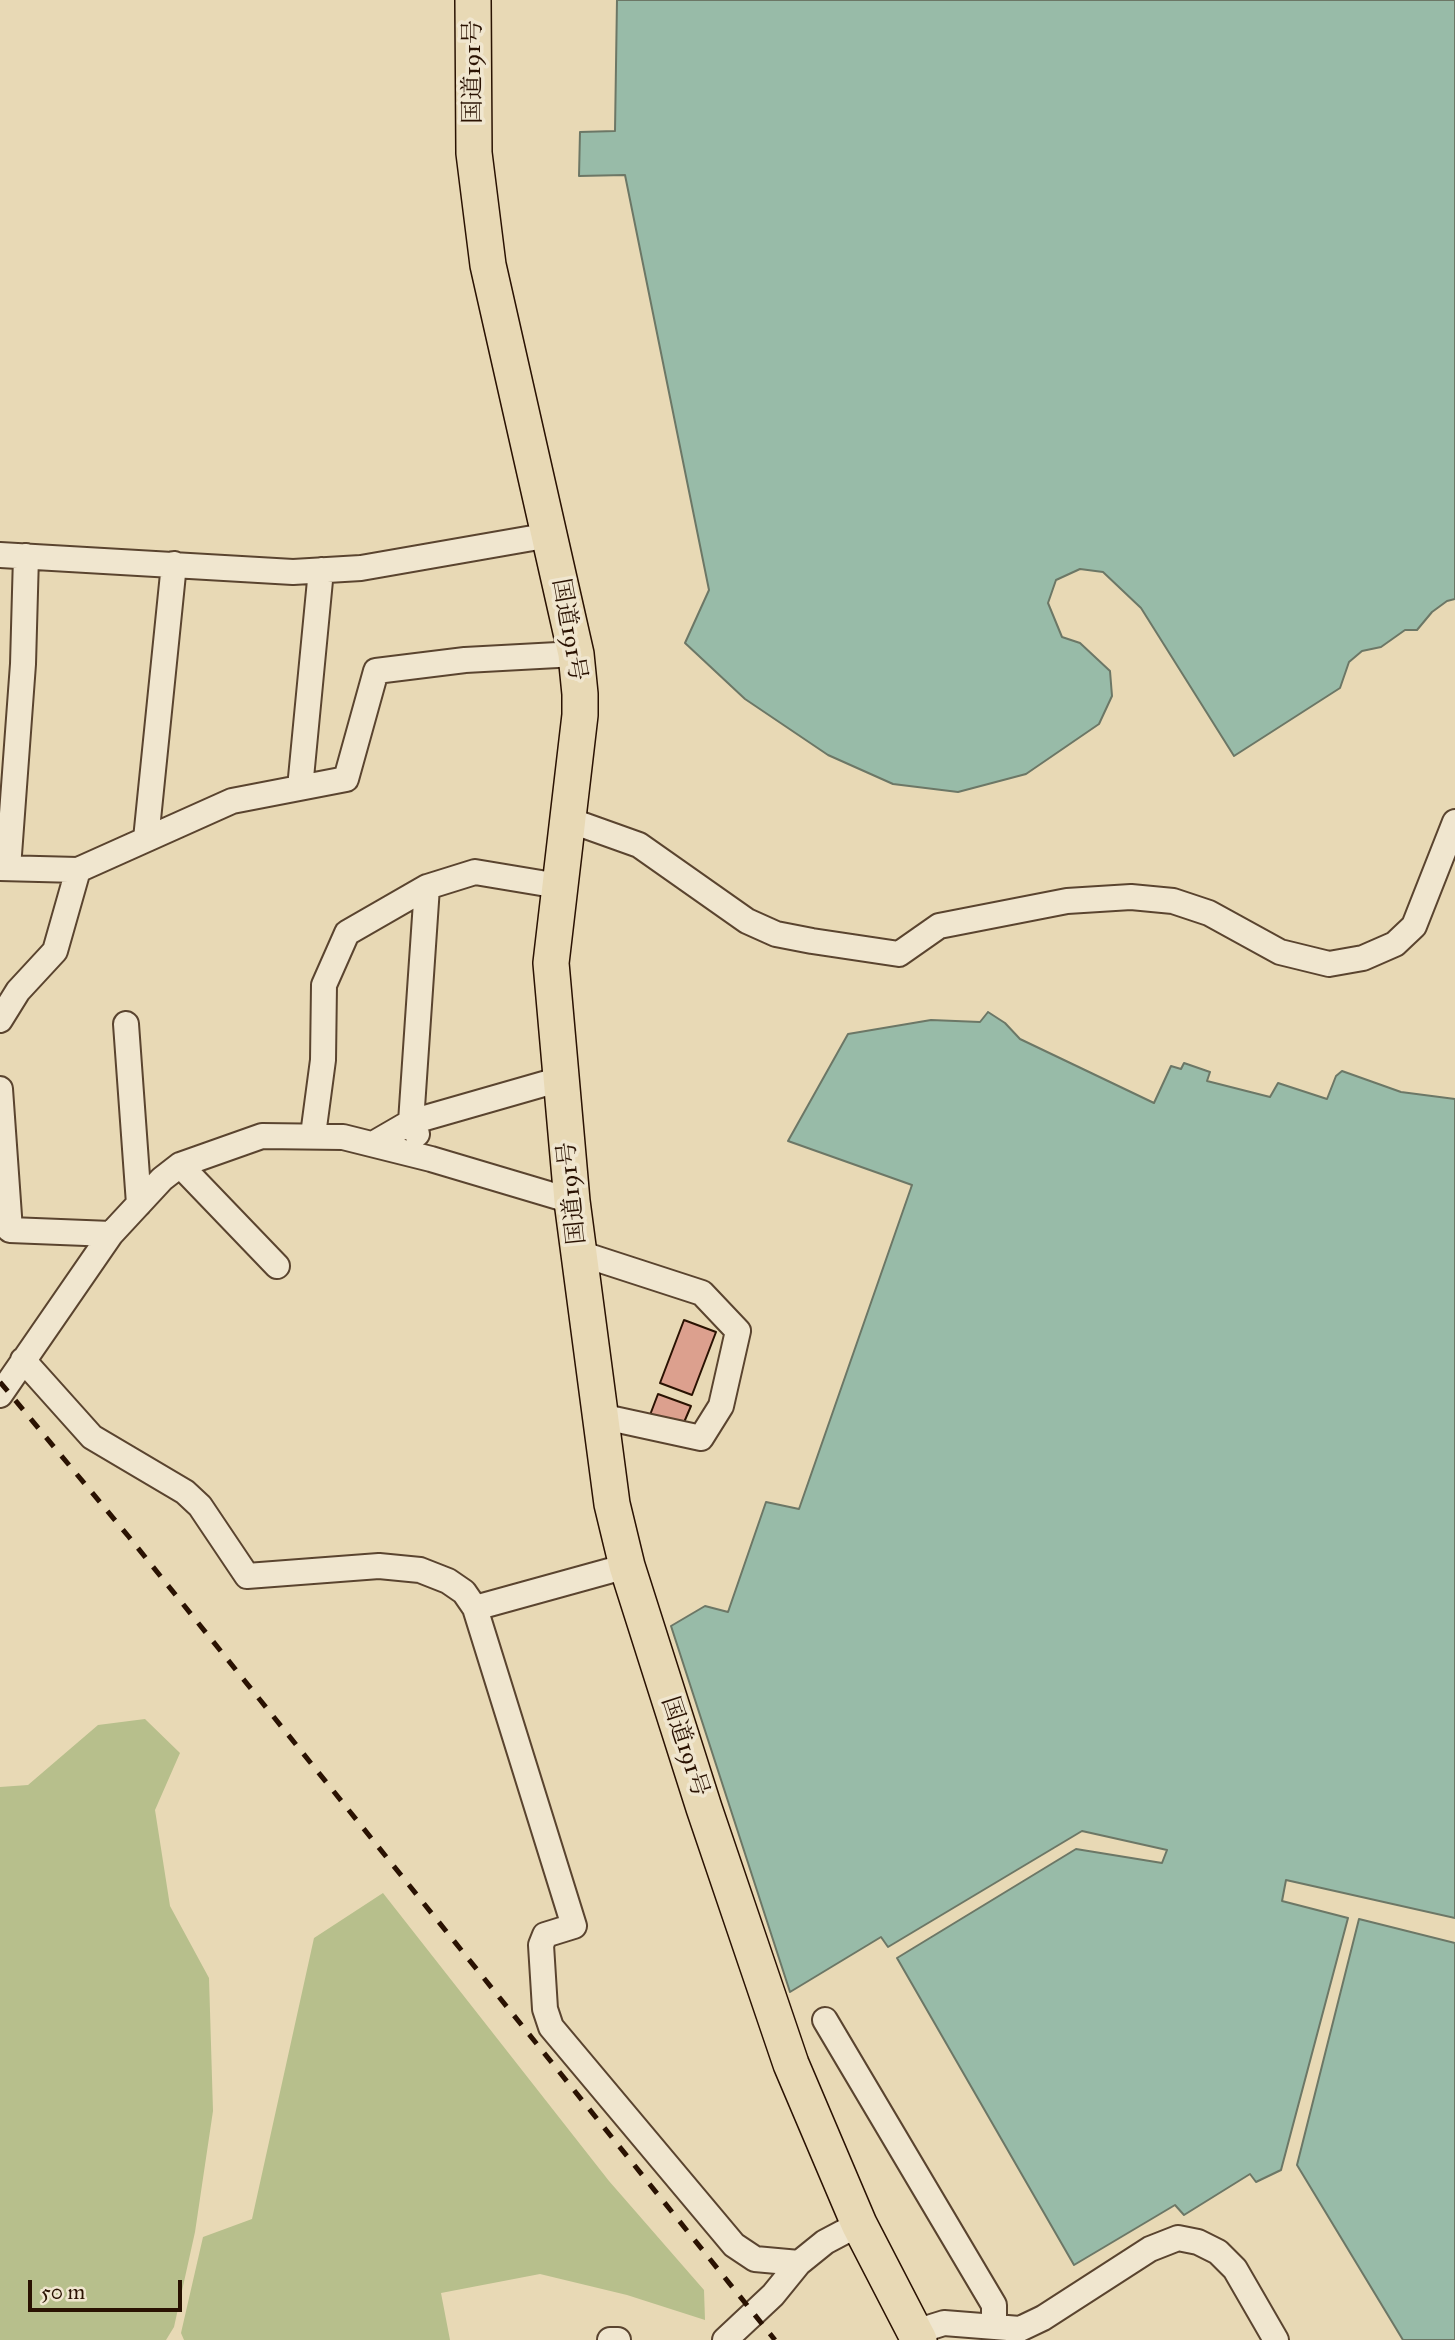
<!DOCTYPE html>
<html>
<head>
<meta charset="utf-8">
<style>
	body { margin:0 }
	#map { position:relative; width:1455px; height:2340px; overflow:hidden; background:#e8d9b5; font-family:"IM FELL Great Primer",serif }
	canvas { display:block }
	.scale { position:absolute; left:28px; top:2280px; width:154px; height:32px; box-sizing:border-box; border:4px solid #2a1202; border-top:0; padding-left:9px; font-size:21px; line-height:24px; white-space:nowrap; color:#2a1202; -webkit-text-stroke:5px #f0e6cf; paint-order:stroke }
</style>
</head>
<body>
<div id="map">
<canvas width="1455" height="2340"></canvas>
<div class="scale">50 m</div>
</div>
<script>
const g = document.querySelector('canvas').getContext('2d');
g.lineJoin = 'round';
function paint(path, color) {
  g.fillStyle = color;
  g.fill(path, 'evenodd');
}
function poly(rows) {
  const path = new Path2D();
  for (const r of rows) {
    path.moveTo(r[0], r[1]);
    for (let i = 2; i < r.length; i += 2) path.lineTo(r[i], r[i + 1]);
  }
  return path;
}
function trace(path, color, width, dash) {
  g.strokeStyle = color;
  g.lineWidth = width;
  g.lineCap = dash ? 'butt' : 'round';
  g.setLineDash(dash || []);
  g.stroke(path);
}
function label(font, color, halo, rows, align = 'center') {
  g.font = font + ' "IM FELL Great Primer","Noto Serif JP",serif';
  g.lineWidth = 7;
  g.setLineDash([]);
  g.textBaseline = 'middle';
  g.strokeStyle = halo;
  g.fillStyle = color;
  for (const [text, x, y, turn = 0] of rows) {
    g.save();
    g.translate(x, y);
    g.rotate((+turn || 0) * Math.PI / 180);
    g.textAlign = isNaN(turn) ? turn : align;
    if (halo) g.strokeText(text, 0, 0);
    g.fillText(text, 0, 0);
    g.restore();
  }
}
const green = poly([
	[145,1719,180,1753,155,1810,170,1906,209,1978,213,2111,195,2232,174,2327,166,2340,0,2340,0,1787,28,1785,98,1725],
	[383,1893,609,2181,704,2290,705,2320,627,2295,540,2274,441,2293,450,2340,184,2340,181,2333,203,2237,252,2219,314,1938]
]);
const water = poly([
	[617,0,1455,0,1455,599,1447,601,1432,612,1417,630,1405,630,1381,647,1362,651,1349,662,1340,688,1234,756,1141,608,1103,572,1080,569,1056,580,1048,603,1062,637,1080,643,1110,671,1112,696,1099,724,1026,774,958,792,893,784,828,755,745,699,685,643,709,590,625,175,579,176,580,132,615,131,617,0],
	[988,1012,1005,1023,1020,1039,1154,1103,1171,1066,1181,1069,1184,1063,1210,1072,1207,1081,1270,1097,1278,1083,1327,1099,1336,1076,1342,1071,1401,1092,1455,1099,1455,1918,1286,1880,1282,1901,1348,1918,1281,2170,1256,2182,1250,2174,1184,2215,1175,2205,1074,2265,897,1958,1076,1849,1162,1863,1167,1850,1082,1831,888,1947,881,1937,790,1992,671,1626,705,1606,728,1612,766,1502,799,1509,912,1185,788,1141,848,1034,931,1020,980,1022,988,1012],
	[1359,1919,1455,1943,1455,2340,1403,2340,1297,2165,1359,1919]
]);
const building = poly([
	[684,1320,716,1332,692,1395,660,1383,684,1320],
	[658,1394,691,1406,682,1427,650,1415,658,1394]
]);
const minor = poly([
	[0,555,293,572,361,568,550,535],
	[300,788,321,570],
	[569,820,639,845,747,921,776,934,812,941,899,954,939,926,1067,901,1131,897,1173,901,1209,913,1280,952,1329,964,1363,958,1395,944,1414,926,1455,822],
	[146,839,174,564],
	[0,868,78,870,232,801,346,779,376,671,465,660,576,654],
	[8,868,23,664,26,556],
	[0,1020,18,991,55,951,78,870],
	[126,1024,139,1204],
	[0,1089,10,1230,111,1234],
	[417,1134,411,1122,561,1079],
	[313,1135,323,1060,324,985,347,933,427,887,475,872,559,886],
	[373,1144,411,1122,427,887],
	[180,1165,277,1266],
	[579,1253,702,1293,738,1331,721,1406,701,1438,600,1416],
	[23,1360,92,1437,185,1492,200,1506,247,1576,379,1566,420,1570,448,1581,464,1592,475,1608,627,1566],
	[0,1395,111,1234,162,1179,180,1165,262,1136,343,1137,431,1159,572,1201],
	[475,1608,574,1926,545,1935,541,1945,545,2009,551,2027,734,2245,755,2259,799,2263,825,2242,859,2224],
	[825,2020,994,2305,994,2327],
	[915,2332,944,2323,1020,2329,1043,2318,1150,2249,1178,2238,1198,2242,1218,2252,1235,2269,1276,2340],
	[610,2340,618,2340],
	[725,2340,773,2295,799,2263]
]);
const highway = poly([
	[473,0,474,153,488,265,576,654,580,694,580,715,551,963,572,1201,612,1504,627,1566,704,1808,791,2064,859,2224,919,2340]
]);
const rail = poly([
	[0,1382,129,1537,775,2340]
]);
const streetNames = [
	["国道191号",474,72,-90],
	["国道191号",568,630,80],
	["国道191号",573,1193,-96],
	["国道191号",684,1747,72]
];
paint(green, '#b7bf8c');
paint(water, '#98bba8');
trace(water, '#6c7766', 2);
paint(building, '#dca08e');
trace(building, '#2a1202', 2);
trace(minor, '#5a442f', 28);
trace(highway, '#2a1202', 38);
trace(minor, '#f0e6cf', 24);
trace(highway, '#e8d9b5', 35);
trace(rail, '#2a1202', 5, [12, 12]);
label('24px', '#2a1202', '#f0e6cf', streetNames);
</script>
</body>
</html>
